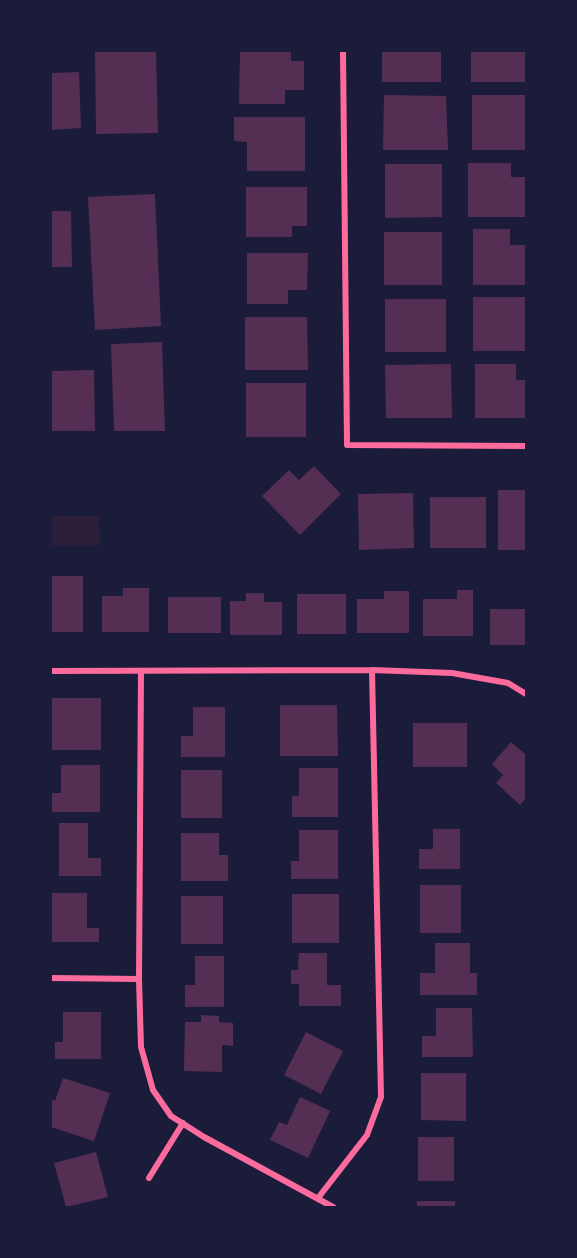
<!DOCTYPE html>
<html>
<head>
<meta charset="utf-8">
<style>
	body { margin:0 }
	#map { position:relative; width:577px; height:1258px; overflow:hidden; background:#1b1b3a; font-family:Quicksand,sans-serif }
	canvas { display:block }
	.frame { position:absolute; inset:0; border:52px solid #1b1b3a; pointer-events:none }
</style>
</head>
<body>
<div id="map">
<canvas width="577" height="1258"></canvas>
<div class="frame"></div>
</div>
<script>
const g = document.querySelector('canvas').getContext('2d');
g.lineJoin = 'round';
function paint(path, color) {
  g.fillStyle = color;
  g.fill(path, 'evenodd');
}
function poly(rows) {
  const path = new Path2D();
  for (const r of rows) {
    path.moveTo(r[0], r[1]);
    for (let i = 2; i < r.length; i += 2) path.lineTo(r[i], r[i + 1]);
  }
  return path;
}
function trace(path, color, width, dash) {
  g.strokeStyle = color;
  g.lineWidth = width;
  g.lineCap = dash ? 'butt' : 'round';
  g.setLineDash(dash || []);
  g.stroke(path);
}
const green = poly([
	[51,516,99,516,100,546,51,546]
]);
const building = poly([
	[95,51,156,51,158,133,96,134],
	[240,51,291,51,291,61,304,61,304,90,285,90,285,104,239,104],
	[382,51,441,51,441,82,382,82],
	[471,51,526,51,526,82,471,82],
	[79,72,81,128,51,130,51,73],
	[384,95,446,96,448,150,383,150],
	[472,95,526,95,526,150,472,150],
	[234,117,305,117,305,171,247,171,247,142,234,141],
	[468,163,511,163,511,177,526,177,526,217,468,217],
	[385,164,442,164,442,217,385,218],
	[246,187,307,187,307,226,292,226,292,237,246,237],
	[155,194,161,326,95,330,88,197],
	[51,211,71,211,72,267,51,267],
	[473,229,510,229,510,245,526,245,526,285,473,285],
	[384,232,442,232,442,285,384,285],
	[247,253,308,253,307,290,288,290,288,304,247,304],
	[473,297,526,297,526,351,473,351],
	[385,299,446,299,446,352,385,352],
	[245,317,307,317,308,370,245,370],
	[162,342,165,431,114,431,111,344],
	[451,364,452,418,386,418,385,365],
	[475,364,516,364,516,380,526,380,526,418,475,418],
	[94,370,95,431,51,431,51,371],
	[246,383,306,383,306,437,246,437],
	[314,466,341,494,300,535,262,496,289,470,299,480],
	[498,490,526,490,526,550,498,550],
	[413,493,414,548,359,550,358,494],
	[430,497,486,497,486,548,430,548],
	[51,576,83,576,83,632,51,632],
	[123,588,149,588,149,632,102,632,102,596,123,596],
	[457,590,473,590,473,636,423,636,423,599,457,599],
	[384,591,409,591,409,633,357,633,357,599,384,599],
	[246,593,264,593,264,602,282,602,282,635,230,635,230,601,246,601],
	[297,594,346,594,346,634,297,634],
	[168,597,221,597,221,633,168,633],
	[490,609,526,609,526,645,490,645],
	[51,698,101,698,101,750,51,750],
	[280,705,337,705,338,756,280,756],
	[193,707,225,707,225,757,181,757,181,736,193,736],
	[413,723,467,723,467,767,413,767],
	[511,742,526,755,526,798,520,805,496,783,503,775,492,764],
	[61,765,100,765,100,812,52,812,52,793,61,793],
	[299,768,338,768,338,817,292,817,292,796,299,796],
	[181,770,222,770,222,818,181,818],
	[59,823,88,823,88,858,101,858,101,876,59,876],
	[433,829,460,829,460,869,419,869,419,849,433,849],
	[299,830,338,830,338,879,291,879,291,861,299,861],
	[181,833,219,833,219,855,228,855,228,881,181,881],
	[420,885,461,885,461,933,420,933],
	[52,893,87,893,87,928,99,928,99,942,52,942],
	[292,894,339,894,339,943,292,943],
	[181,896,223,896,223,944,181,944],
	[435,943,470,943,470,973,477,973,477,995,420,995,420,973,435,973],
	[299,953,327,953,327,985,341,985,341,1006,299,1006,299,984,291,984,291,970,298,970],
	[195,956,224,956,224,1007,185,1007,185,985,195,985],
	[436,1008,472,1008,473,1057,422,1057,422,1036,436,1036],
	[63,1012,101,1012,101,1059,55,1059,55,1042,63,1042],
	[201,1015,219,1016,219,1022,233,1023,233,1046,222,1045,222,1072,184,1071,185,1022,201,1022],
	[306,1032,343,1051,321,1094,284,1075],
	[421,1073,466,1073,466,1121,421,1120],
	[63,1078,110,1093,94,1141,51,1127,51,1099,55,1101],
	[300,1097,330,1111,308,1158,270,1140,279,1122,287,1125],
	[418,1137,454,1137,454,1181,418,1181],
	[96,1152,108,1197,66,1207,54,1163],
	[417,1201,455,1201,455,1207,417,1207]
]);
const minor = poly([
	[343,51,347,445,526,446],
	[51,671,372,670,452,673,508,683,526,694],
	[141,672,139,979,141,1047,153,1090,171,1116,204,1137,333,1207],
	[51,978,139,979],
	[149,1178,183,1123],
	[318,1198,367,1135,381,1097,372,670]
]);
paint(green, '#2a1e3b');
paint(building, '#542f53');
trace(minor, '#ff6b9d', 6);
</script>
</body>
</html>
